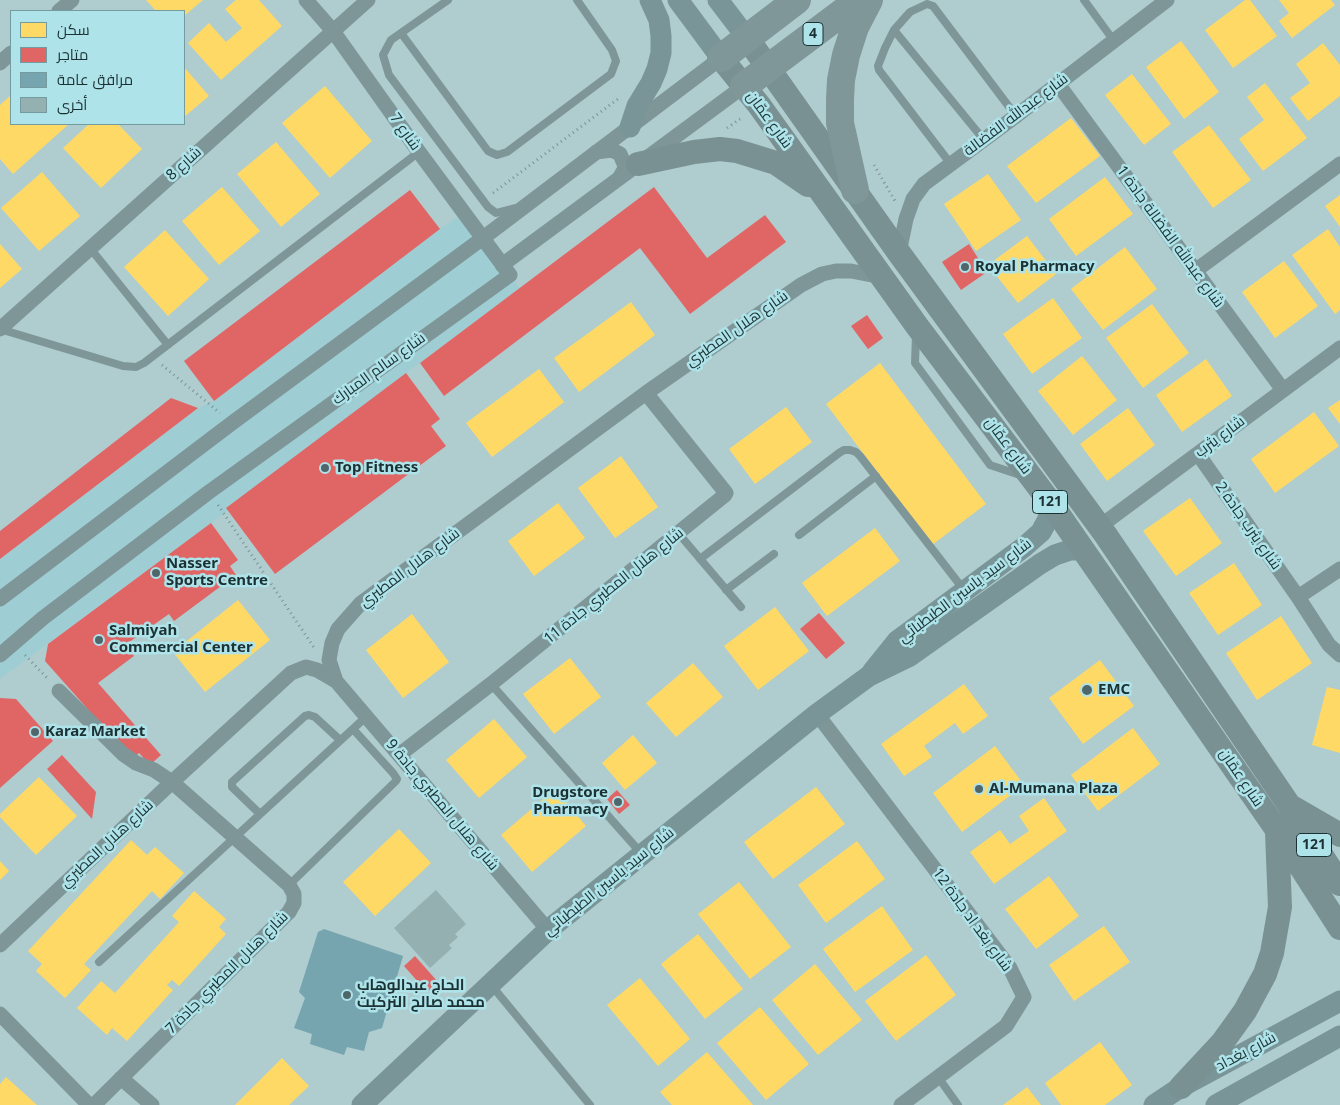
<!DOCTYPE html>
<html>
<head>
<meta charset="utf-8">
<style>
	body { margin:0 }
	#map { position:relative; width:1340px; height:1105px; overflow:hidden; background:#afcccf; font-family:"Noto Sans",Cairo,sans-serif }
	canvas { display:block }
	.legend { position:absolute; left:10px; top:10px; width:175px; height:115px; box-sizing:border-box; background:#aee3e9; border:1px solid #749ca0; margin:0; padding:6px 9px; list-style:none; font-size:15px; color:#1c3133 }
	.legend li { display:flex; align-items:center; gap:10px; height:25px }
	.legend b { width:25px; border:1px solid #749ca0 }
</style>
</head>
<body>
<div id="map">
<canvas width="1340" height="1105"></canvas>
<ul class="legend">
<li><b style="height:14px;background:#ffd966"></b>سكن</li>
<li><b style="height:14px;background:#e06666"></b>متاجر</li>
<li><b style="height:14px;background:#76a5af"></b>مرافق عامة</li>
<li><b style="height:14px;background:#94b0b0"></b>أخرى</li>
</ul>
</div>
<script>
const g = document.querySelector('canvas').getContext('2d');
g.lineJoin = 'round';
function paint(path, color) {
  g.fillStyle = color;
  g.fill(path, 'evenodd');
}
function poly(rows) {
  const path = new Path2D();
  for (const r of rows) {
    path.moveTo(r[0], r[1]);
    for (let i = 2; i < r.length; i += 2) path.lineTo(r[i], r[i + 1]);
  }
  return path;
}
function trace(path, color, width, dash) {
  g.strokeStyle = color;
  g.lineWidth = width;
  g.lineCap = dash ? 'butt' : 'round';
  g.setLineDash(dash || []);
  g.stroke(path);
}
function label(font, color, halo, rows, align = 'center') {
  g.font = font + ' "Noto Sans",Cairo,sans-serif';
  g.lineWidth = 5;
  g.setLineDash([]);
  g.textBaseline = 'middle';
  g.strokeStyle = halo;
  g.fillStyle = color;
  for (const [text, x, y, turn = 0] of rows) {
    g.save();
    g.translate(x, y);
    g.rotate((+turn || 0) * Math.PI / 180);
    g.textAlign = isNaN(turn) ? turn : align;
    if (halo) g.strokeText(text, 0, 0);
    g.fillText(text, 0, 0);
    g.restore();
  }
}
const built = poly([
	[464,213,520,288,406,373,211,523,0,679,0,559,198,408,214,401,440,229]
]);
const homes = poly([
	[146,0,203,0,184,16,184,11,156,11],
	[236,0,259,0,282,26,221,80,188,43,209,23,226,42,242,28,225,9],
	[1245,0,1250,0,1277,36,1233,68,1205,30],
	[1279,0,1331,0,1335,5,1292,38,1279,21,1289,13],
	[1181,41,1219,92,1184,119,1146,67],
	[1323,43,1340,65,1340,96,1308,121,1290,98,1310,83,1296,64],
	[184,67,209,96,184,117],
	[1132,74,1171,124,1144,145,1105,95],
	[1265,83,1307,138,1263,171,1239,139,1264,120,1247,97],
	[325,86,372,141,330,178,282,123],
	[11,95,11,124,69,124,13,174,0,159,0,105],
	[1071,118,1100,156,1036,203,1007,166],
	[89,124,118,124,142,149,101,188,63,148],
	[1209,125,1251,180,1213,208,1172,152],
	[276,142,320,194,281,227,237,174],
	[42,172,80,216,39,251,1,208],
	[988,174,1021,220,976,251,944,204],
	[1105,177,1133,214,1076,256,1049,219],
	[222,187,260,231,219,265,182,221],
	[1340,195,1340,227,1325,206],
	[1328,229,1340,247,1340,310,1335,314,1292,255],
	[165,230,209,279,168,316,124,267],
	[1027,236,1056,274,1018,303,988,265],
	[0,244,22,269,0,288],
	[1125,247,1157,289,1103,330,1071,289],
	[1284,261,1318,306,1275,338,1242,292],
	[1053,298,1082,338,1032,374,1003,334],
	[631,302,655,335,579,392,554,358],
	[1152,304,1189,353,1143,388,1106,338],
	[1082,356,1117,400,1073,435,1038,391],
	[1206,359,1232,396,1182,432,1156,395],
	[880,363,986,504,932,545,826,404],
	[539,369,564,402,492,457,466,423],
	[1340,400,1340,424,1328,408],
	[786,407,812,442,755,484,729,449],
	[1128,408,1155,445,1107,481,1080,444],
	[1314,412,1339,446,1275,493,1251,459],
	[621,456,658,507,615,538,578,488],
	[1190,498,1222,543,1176,576,1143,531],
	[558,503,585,538,534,576,508,541],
	[875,528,900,561,827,616,802,583],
	[1234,563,1262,605,1218,635,1189,593],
	[238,600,270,640,205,692,173,652],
	[775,607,809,651,758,690,724,646],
	[412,614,449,662,403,698,366,650],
	[1281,616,1312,663,1257,700,1226,653],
	[570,658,601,697,554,734,523,694],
	[1100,660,1134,706,1083,744,1049,698],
	[693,663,723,697,676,737,646,703],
	[964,684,988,716,963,734,955,723,924,746,932,757,904,776,881,744],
	[1327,687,1340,690,1340,753,1312,745],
	[494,719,527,757,479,798,446,760],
	[1133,728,1160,764,1098,811,1071,775],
	[633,735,657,763,625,790,602,763],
	[995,746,1024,785,962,832,933,793],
	[39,777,77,816,36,855,0,817,0,814],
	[816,787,845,824,773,879,744,842],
	[555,789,586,826,532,872,501,835],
	[1044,798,1067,831,994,884,970,852,1000,830,1010,844,1029,831,1019,816],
	[399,829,431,863,375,916,343,882],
	[131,840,147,855,155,847,184,873,160,899,152,891,84,964,91,970,65,998,36,971,42,964,28,951],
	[857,841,885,879,826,923,798,885],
	[0,861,9,871,0,880],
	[1049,876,1079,916,1036,949,1005,909],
	[739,882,791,947,750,979,698,914],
	[194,891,226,919,219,927,226,934,179,986,172,980,167,985,173,990,127,1041,112,1028,107,1035,77,1008,101,981,115,993,179,922,172,916],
	[882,906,913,950,855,992,823,949],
	[1104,926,1130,962,1074,1001,1049,965],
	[698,934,743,989,705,1019,661,964],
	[926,955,956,995,896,1041,865,1001],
	[815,964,862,1020,818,1055,772,1000],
	[640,978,690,1039,658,1066,607,1005],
	[760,1007,809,1064,766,1100,717,1043],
	[1100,1042,1132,1085,1105,1105,1061,1105,1045,1083],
	[707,1052,753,1105,672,1105,660,1092],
	[282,1058,309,1086,289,1105,235,1105],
	[6,1077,37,1105,0,1105,0,1084],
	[1027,1087,1041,1105,1003,1105]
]);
const shops = poly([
	[654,187,707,258,765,215,786,242,690,314,640,248,444,396,420,363],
	[410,190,440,229,214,401,184,361],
	[969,244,987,272,961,290,942,262],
	[867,315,883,338,868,349,851,326],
	[406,373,440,419,431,426,446,446,275,574,226,508],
	[171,398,198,408,0,559,0,531],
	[211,523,238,560,230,566,236,575,174,621,169,614,125,645,134,656,98,683,161,755,150,765,139,753,132,759,45,661,48,644],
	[819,613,845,643,826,659,800,629],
	[0,698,16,699,53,741,0,788],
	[62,755,96,792,92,819,47,769],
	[617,790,630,805,619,814,607,799],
	[415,956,438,982,427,992,404,966]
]);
const public = poly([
	[324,929,403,956,382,1028,369,1032,364,1051,347,1047,344,1055,310,1044,312,1034,294,1028,305,998,299,992,318,932]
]);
const building = poly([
	[436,890,466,924,455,934,458,937,449,945,452,948,430,968,394,928]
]);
const path = poly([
	[727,128,743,117],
	[874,165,895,201],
	[493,193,618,99],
	[162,365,220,413],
	[218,505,315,649],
	[25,655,48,679]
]);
const lane = poly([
	[448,0,391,40,383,55,389,75,488,207,496,213,515,208],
	[1084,0,1114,41],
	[894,30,984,140],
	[401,33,488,151,497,155,507,152,611,74,616,61,612,50,577,0],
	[950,163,879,70,878,66,885,48,894,30,910,12,927,4,933,6,1016,116],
	[90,248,168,345],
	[0,329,123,366,136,367,144,363,419,152],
	[916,335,915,363,990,465,1023,476],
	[679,534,741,607],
	[799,535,876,476],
	[700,559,839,453,844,450,850,450,856,452,860,456,964,590],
	[726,590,774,554],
	[491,684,641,853],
	[260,814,232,787,232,782,305,716,309,715,315,717,340,740],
	[289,885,396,781,397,779,393,773,353,729],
	[99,962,367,716],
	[492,986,590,1105],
	[938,1077,958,1105]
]);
const street = poly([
	[59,11,72,0],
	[0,63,11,53],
	[1058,84,1283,390],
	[596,152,612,150,620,154,625,166,624,170,620,177],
	[899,253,906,219,913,199,924,184,1016,116,1167,0],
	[502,265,744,86],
	[1195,271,1340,164],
	[0,329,368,0],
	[1198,454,1298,597,1329,645,1340,655],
	[1099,527,1340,348],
	[1298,597,1340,569],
	[0,599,232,423,483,238,721,58],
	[0,655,43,618,209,492,510,275,419,152,333,31,306,0],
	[336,681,329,660,332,643,338,629,361,603,646,393,801,285,822,274,836,271,851,271,882,277],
	[59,691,123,754,136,763,154,770,172,782,289,885,294,894,294,903,289,912,94,1105],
	[817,714,1010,968,1024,997,1006,1026,901,1105],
	[399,755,491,684,725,495,726,493,646,393],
	[0,945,172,782,291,673,306,667,317,670,336,681,548,930],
	[0,1014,89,1105],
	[121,1078,152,1105]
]);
const secondary = poly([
	[678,0,721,58],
	[718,0,747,38],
	[630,127,637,106,651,83,657,69,661,53,661,36,659,20,650,0],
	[872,672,897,641,1024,547,1041,532,1048,519,1050,502],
	[362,1105,548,930,817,714,869,676,910,656,1040,564,1055,555,1070,550,1084,550],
	[1154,1105,1181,1087,1340,1001],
	[1216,1105,1340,1036]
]);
const primary = poly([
	[747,38,899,253,1105,534,1289,805,1340,884],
	[721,58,759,105,917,326,1050,502,1277,830,1340,928],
	[638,164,694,152,720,149,737,151,776,163,808,185],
	[1292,807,1340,835],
	[1181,1087,1222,1043,1235,1025,1245,1011,1265,974,1272,953,1280,907,1277,832]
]);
const highway = poly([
	[721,58,797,0],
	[744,86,859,0],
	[855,190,840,123,840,99,841,80,846,55,855,27,869,0]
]);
const markers = [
	[965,267,5,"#4f676a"],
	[325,468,5,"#4f676a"],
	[156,573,5,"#4f676a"],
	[99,640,5,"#4f676a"],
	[1087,690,6,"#4f676a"],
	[35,732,5,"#4f676a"],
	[979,789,5,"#4f676a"],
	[618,802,5,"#4f676a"],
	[347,995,5,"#4f676a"]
];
const shields = [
	[813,34,20],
	[1050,502,35],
	[1314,845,35]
];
const shieldNames = [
	["4",813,34],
	["121",1050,502],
	["121",1314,845]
];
const streetNames = [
	["شارع عبدالله الفضالة",1016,115,-37],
	["شارع عمّان",769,120,54],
	["شارع 7",405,132,55],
	["شارع 8",184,164,-42],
	["شارع عبدالله الفضالة جادة 1",1170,237,54],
	["شارع هلال المطيري",737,329,-35],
	["شارع سالم المبارك",379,369,-36],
	["شارع يثرب",1220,437,-37],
	["شارع عمّان",1008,446,53],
	["شارع يثرب جادة 2",1248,526,55],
	["شارع هلال المطيري",410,568,-37],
	["شارع هلال المطيري جادة 11",614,586,-39],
	["شارع سيد ياسين الطبطبائي",965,591,-37],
	["شارع عمّان",1241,778,56],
	["شارع هلال المطيري جادة 9",442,805,50],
	["شارع هلال المطيري",107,844,-43],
	["شارع سيد ياسين الطبطبائي",609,882,-39],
	["شارع بغد اد جادة 12",972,920,54],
	["شارع هلال المطيري جادة 7",227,973,-45],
	["شارع بغداد",1246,1052,-28]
];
const poiNames = [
	["Royal Pharmacy",975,267],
	["Top Fitness",335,468],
	["Nasser",166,564],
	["Sports Centre",166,581],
	["Salmiyah",109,631],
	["Commercial Center",109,648],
	["EMC",1098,690],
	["Karaz Market",45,732],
	["Al-Mumana Plaza",989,789],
	["Drugstore",608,793,"right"],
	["Pharmacy",608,810,"right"],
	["الحاج عبدالوهاب",357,986],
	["محمد صالح التركيت",357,1003]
];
paint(built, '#9eced3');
paint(homes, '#ffd966');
paint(shops, '#e06666');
paint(public, '#76a5af');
paint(building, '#94b0b0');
trace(path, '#7d9194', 3, [1, 4]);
trace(lane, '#7f9699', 8);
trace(street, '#7f9699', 15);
trace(secondary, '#799598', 21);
trace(primary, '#7a9194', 24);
trace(highway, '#809799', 28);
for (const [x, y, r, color] of markers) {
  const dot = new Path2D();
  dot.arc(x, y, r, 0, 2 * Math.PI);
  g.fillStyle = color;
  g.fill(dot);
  trace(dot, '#aee3e9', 2);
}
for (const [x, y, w] of shields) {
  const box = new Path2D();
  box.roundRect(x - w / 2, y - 11.5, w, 23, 4);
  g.fillStyle = '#aee3e9';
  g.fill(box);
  trace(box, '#1c3133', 1);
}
label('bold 14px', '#1c3133', null, shieldNames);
label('15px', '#1c3133', '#aee3e9', streetNames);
label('bold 15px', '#1c3133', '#aee3e9', poiNames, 'left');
</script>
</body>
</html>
